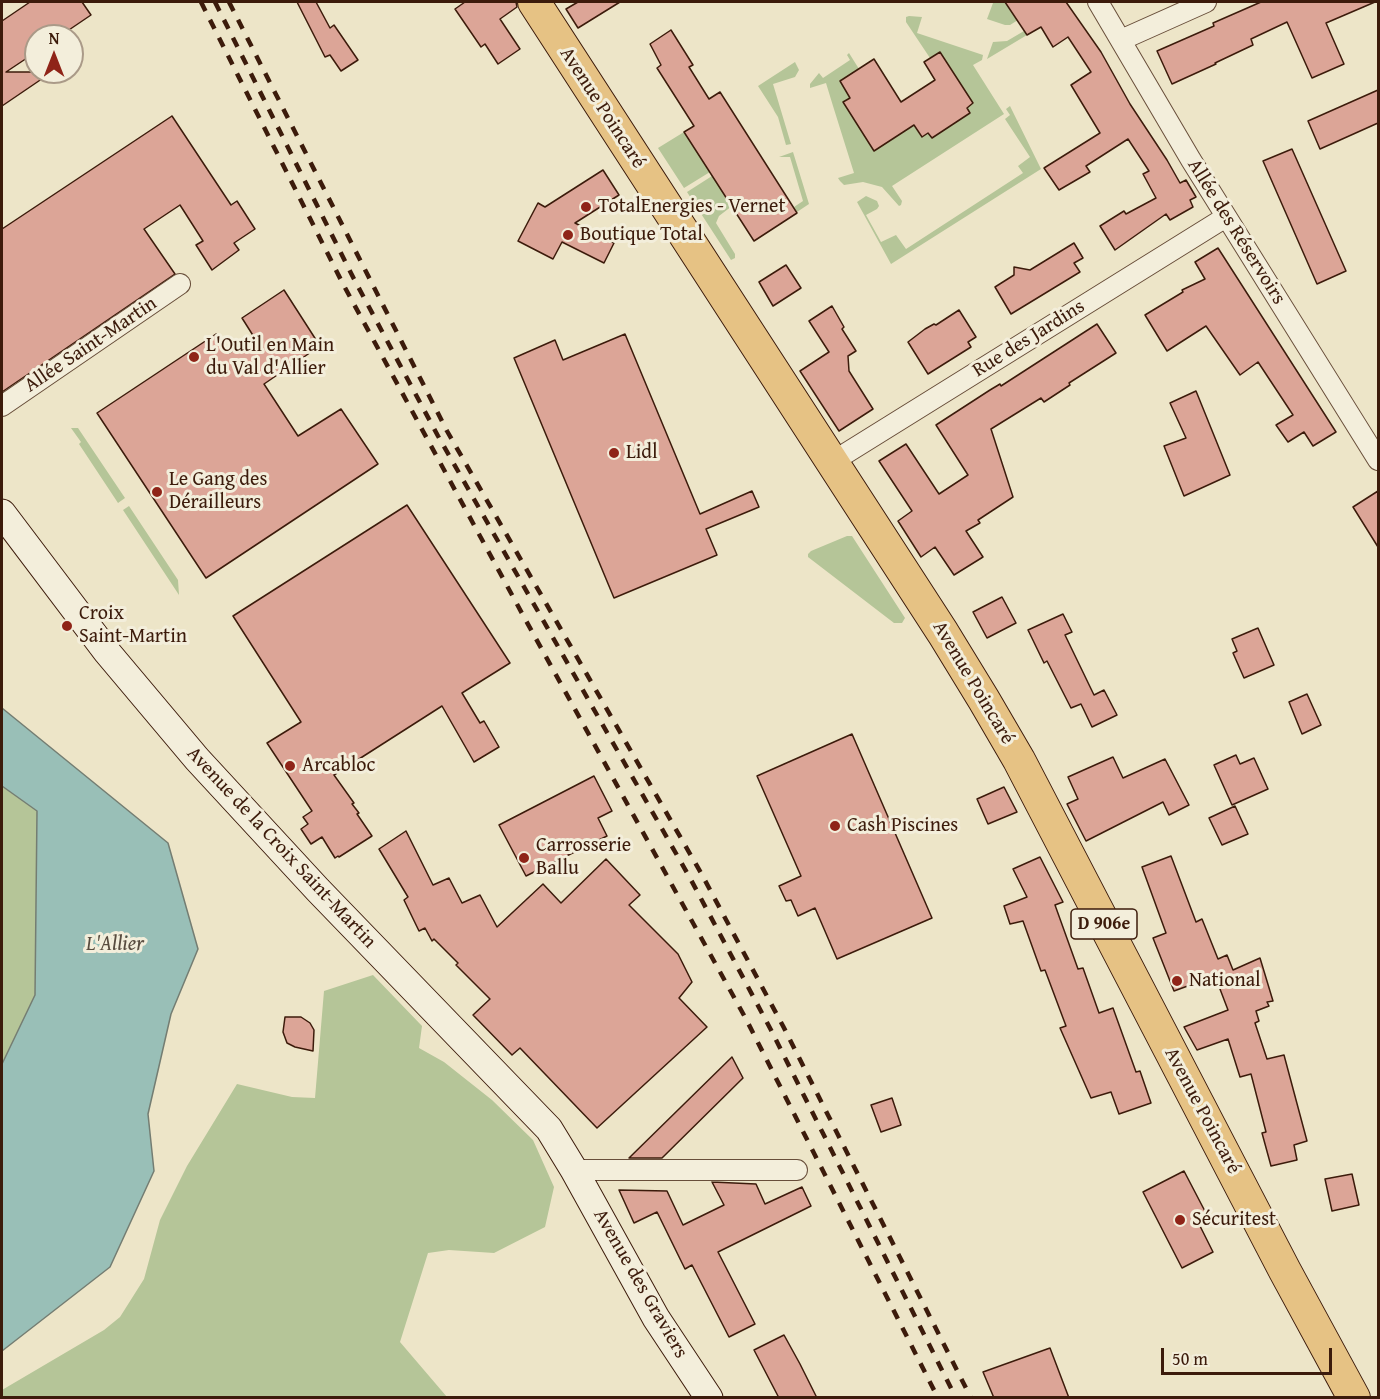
<!DOCTYPE html>
<html>
<head>
<meta charset="utf-8">
<style>
	body { margin:0 }
	#map { position:relative; width:1380px; height:1399px; overflow:hidden; background:#ede5c8; font-family:"Gentium Book Plus",serif }
	canvas { display:block }
	.frame { position:absolute; inset:0; border:3px solid #3c1b0b; pointer-events:none }
	.north { position:absolute; left:24px; top:24px; width:60px; height:60px; box-sizing:border-box; background:#f3eedb; border:2px solid #aa9a88; border-radius:50%; rotate:0deg; font-size:16px; font-weight:700; line-height:24px; text-align:center; color:#3c1b0b }
	.north::after { content:''; display:block; margin:auto; width:21px; height:27px; background:#8f2418; clip-path:polygon(50% 0,100% 100%,50% 72%,0 100%) }
	.scale { position:absolute; left:1161px; top:1348px; width:171px; height:27px; box-sizing:border-box; border:3px solid #3c1b0b; border-top:0; padding-left:8px; font-size:18px; line-height:21px; white-space:nowrap; color:#3c1b0b; -webkit-text-stroke:4px #f3eedb; paint-order:stroke }
</style>
</head>
<body>
<div id="map">
<canvas width="1380" height="1399"></canvas>
<div class="frame"></div>
<div class="north">N</div>
<div class="scale">50 m</div>
</div>
<script>
const g = document.querySelector('canvas').getContext('2d');
g.lineJoin = 'round';
function paint(path, color) {
  g.fillStyle = color;
  g.fill(path, 'evenodd');
}
function poly(rows) {
  const path = new Path2D();
  for (const r of rows) {
    path.moveTo(r[0], r[1]);
    for (let i = 2; i < r.length; i += 2) path.lineTo(r[i], r[i + 1]);
  }
  return path;
}
function trace(path, color, width, dash) {
  g.strokeStyle = color;
  g.lineWidth = width;
  g.lineCap = dash ? 'butt' : 'round';
  g.setLineDash(dash || []);
  g.stroke(path);
}
function label(font, color, halo, rows, align = 'center') {
  g.font = font + ' "Gentium Book Plus",serif';
  g.lineWidth = 6;
  g.setLineDash([]);
  g.textBaseline = 'middle';
  g.strokeStyle = halo;
  g.fillStyle = color;
  for (const [text, x, y, turn = 0] of rows) {
    g.save();
    g.translate(x, y);
    g.rotate((+turn || 0) * Math.PI / 180);
    g.textAlign = isNaN(turn) ? turn : align;
    if (halo) g.strokeText(text, 0, 0);
    g.fillText(text, 0, 0);
    g.restore();
  }
}
const green = poly([
	[988,2,1005,2,1018,20,1010,25,1005,25,987,19,993,3],
	[909,16,922,17,917,33,983,55,982,60,973,65,1004,114,892,186,902,201,901,205,899,206,882,187,863,182,844,185,840,181,838,178,854,173,833,106,826,83,810,88,810,84,819,73,823,78,850,60,847,55,849,53,859,69,840,81,850,98,843,102,874,150,914,125,921,137,928,133,932,138,970,113,967,108,973,103,940,52,930,58,906,22,906,17],
	[1024,31,1027,35,987,59,993,42,1007,41],
	[795,62,799,70,795,77,773,84,791,144,786,145,778,117,758,86],
	[1010,106,1041,169,891,264,857,202,866,196,877,201,879,206,877,209,866,215,881,242,896,235,906,249,1023,173,1018,166,1030,157,1005,119,1010,115,1006,109],
	[684,132,710,172,684,188,658,148],
	[793,152,809,204,797,212,794,207,803,201,790,157,779,157],
	[712,176,732,206,719,216,716,223,735,254,735,258,731,260,687,192],
	[71,428,78,428,125,498,118,503,79,444,81,442],
	[129,506,178,580,179,595,123,510],
	[847,536,852,536,905,618,902,623,894,623,808,557,808,554,811,551],
	[2,786,37,811,35,995,2,1064],
	[373,975,422,1026,419,1048,444,1062,492,1100,533,1140,554,1187,545,1227,494,1253,449,1250,428,1253,400,1342,447,1397,2,1397,2,1390,104,1330,120,1317,144,1279,160,1220,187,1166,237,1084,292,1097,315,1098,324,991]
]);
const water = poly([
	[2,708,168,843,198,949,171,1014,148,1114,154,1171,110,1267,2,1351,2,1064,35,995,37,811,2,786,2,708]
]);
const building = poly([
	[30,2,82,2,91,15,60,36,36,36,36,52,6,72,52,72,2,106,2,21,30,2],
	[297,2,316,2,330,28,334,25,358,60,341,71,330,55,325,57,297,2],
	[465,2,516,2,517,7,500,19,520,49,498,64,485,44,481,47,455,9,465,2],
	[578,2,620,2,578,28,566,9,578,2],
	[1005,2,1066,2,1101,52,1130,104,1167,160,1180,183,1186,180,1196,197,1190,200,1193,207,1170,220,1166,214,1115,250,1100,226,1124,211,1126,214,1156,198,1143,174,1149,171,1128,139,1086,166,1090,172,1059,190,1044,168,1100,133,1071,85,1091,72,1068,37,1053,47,1041,27,1027,35,1005,2],
	[1261,2,1375,2,1326,23,1344,64,1312,78,1287,22,1251,39,1253,45,1215,63,1216,64,1172,84,1157,51,1214,26,1213,23,1261,2],
	[671,30,693,65,689,67,709,99,720,92,797,213,754,241,684,132,694,126,657,68,661,65,650,44,671,30],
	[940,52,973,103,967,108,970,113,932,138,928,133,922,137,914,125,874,151,843,102,850,98,840,81,874,59,901,102,935,80,924,62,940,52],
	[1378,90,1378,123,1320,149,1308,121,1378,90],
	[172,116,231,205,237,201,255,229,234,243,239,250,212,270,196,245,203,241,180,205,144,229,175,274,2,392,2,229,172,116],
	[1292,149,1346,271,1317,284,1263,161,1292,149],
	[603,170,619,195,575,223,614,243,604,263,562,242,553,259,518,241,538,203,545,207,603,170],
	[1074,243,1083,258,1074,263,1080,272,1011,314,995,287,1014,275,1014,267,1030,270,1074,243],
	[1218,248,1336,432,1313,446,1304,432,1288,442,1276,425,1293,415,1258,362,1240,375,1206,326,1167,351,1145,315,1183,292,1182,290,1205,279,1195,262,1218,248],
	[786,265,801,288,773,306,759,282,786,265],
	[284,290,320,346,264,384,298,436,341,409,378,464,206,578,97,413,216,334,229,353,254,337,242,318,284,290],
	[832,306,844,327,842,329,856,351,848,356,849,371,873,409,839,431,800,371,829,352,809,321,832,306],
	[959,310,976,337,968,342,971,347,928,374,908,342,925,329,934,324,936,325,959,310],
	[1097,324,1116,353,1069,383,1070,385,1044,402,1041,398,991,429,1013,497,978,520,980,523,966,531,983,557,954,575,935,547,921,557,898,521,912,511,879,461,906,444,939,494,968,475,936,425,990,390,1000,384,1001,386,1097,324],
	[625,334,700,514,752,491,759,507,706,529,717,555,614,598,514,358,555,340,563,360,625,334],
	[1196,391,1230,475,1184,496,1164,446,1186,438,1170,403,1196,391],
	[1378,491,1378,547,1353,507,1378,491],
	[407,505,510,663,462,693,480,723,484,721,499,747,474,762,442,706,334,775,354,803,352,804,359,813,357,814,372,836,339,857,338,856,335,858,322,837,311,844,301,829,308,824,303,817,312,811,267,743,301,722,233,616,407,505],
	[1002,597,1016,623,987,638,973,612,1002,597],
	[1063,614,1072,632,1065,635,1094,695,1104,690,1117,715,1092,727,1081,704,1071,708,1047,661,1044,663,1028,630,1063,614],
	[1258,628,1274,665,1244,678,1233,653,1237,651,1232,639,1258,628],
	[1307,694,1321,725,1302,734,1289,702,1307,694],
	[852,734,932,918,837,959,815,908,798,916,791,900,786,901,779,886,801,876,757,776,852,734],
	[1236,755,1240,764,1254,758,1268,789,1232,805,1214,765,1236,755],
	[1113,757,1123,778,1165,759,1189,805,1169,815,1163,802,1086,841,1067,804,1078,799,1068,777,1113,757],
	[594,776,612,811,598,818,607,836,526,876,499,825,594,776],
	[1004,787,1017,812,988,824,977,799,1004,787],
	[1235,806,1248,834,1222,845,1209,818,1235,806],
	[406,831,433,885,449,878,462,903,480,895,497,927,543,884,561,903,606,859,640,895,629,905,678,954,692,982,679,998,707,1027,597,1128,520,1048,512,1055,473,1015,490,999,456,965,458,963,434,939,432,941,425,928,419,931,404,900,408,897,379,849,406,831],
	[1171,856,1196,922,1202,919,1218,959,1227,955,1233,970,1260,958,1273,1001,1267,1002,1269,1006,1256,1011,1259,1021,1255,1023,1267,1059,1284,1055,1307,1141,1294,1145,1297,1160,1271,1166,1262,1133,1266,1132,1251,1074,1240,1077,1228,1039,1197,1050,1184,1027,1228,1010,1215,976,1174,991,1153,938,1166,933,1142,867,1171,856],
	[1040,857,1063,902,1055,905,1078,969,1083,968,1099,1013,1113,1008,1136,1072,1140,1071,1151,1103,1119,1114,1111,1092,1091,1098,1060,1028,1066,1026,1045,970,1041,971,1023,921,1010,924,1004,906,1027,897,1013,869,1040,857],
	[285,1017,301,1017,310,1023,314,1030,313,1051,295,1047,287,1043,283,1032,285,1017],
	[732,1057,743,1078,662,1158,629,1158,732,1057],
	[892,1098,901,1125,881,1132,871,1105,892,1098],
	[1184,1171,1208,1217,1198,1222,1213,1252,1182,1268,1143,1192,1184,1171],
	[1352,1174,1359,1205,1332,1211,1325,1179,1352,1174],
	[712,1182,756,1184,765,1204,802,1187,811,1206,718,1252,755,1324,729,1337,692,1265,685,1269,657,1212,634,1223,619,1190,667,1191,683,1225,724,1205,712,1182],
	[784,1335,800,1364,817,1398,779,1398,754,1350,784,1335],
	[1050,1348,1069,1398,994,1398,983,1372,1050,1348]
]);
const street = poly([
	[1098,2,1191,160,1378,460],
	[1121,40,1206,2],
	[2,406,180,284],
	[832,462,1226,217],
	[574,1170,797,1170]
]);
const secondary = poly([
	[2,513,107,652,197,759,318,890,549,1129,574,1170,656,1318,709,1398]
]);
const primary = poly([
	[534,2,943,633,984,700,1019,760,1285,1271,1354,1398]
]);
const rail = poly([
	[201,2,343,284,524,617,746,1019,938,1398],
	[215,2,354,279,438,436,690,878,771,1030,956,1398],
	[229,2,447,431,701,873,783,1026,971,1398]
]);
const markers = [
	[586,207,6,"#8f2418"],
	[568,235,6,"#8f2418"],
	[194,357,6,"#8f2418"],
	[614,453,6,"#8f2418"],
	[157,492,6,"#8f2418"],
	[67,626,6,"#8f2418"],
	[290,766,6,"#8f2418"],
	[835,826,6,"#8f2418"],
	[524,858,6,"#8f2418"],
	[1177,981,6,"#8f2418"],
	[1180,1220,6,"#8f2418"]
];
const shields = [
	[1104,924,66]
];
const shieldNames = [
	["D 906e",1104,924]
];
const streetNames = [
	["Avenue Poincaré",602,108,57],
	["Allée des Réservoirs",1236,232,58],
	["Rue des Jardins",1029,339,-32],
	["Allée Saint-Martin",91,345,-34],
	["Avenue Poincaré",973,683,59],
	["Avenue de la Croix Saint-Martin",281,848,47],
	["Avenue Poincaré",1202,1111,62],
	["Avenue des Graviers",640,1284,60]
];
const poiNames = [
	["TotalEnergies - Vernet",598,207],
	["Boutique Total",580,235],
	["L'Outil en Main",206,346],
	["du Val d'Allier",206,369],
	["Lidl",626,453],
	["Le Gang des",169,480],
	["Dérailleurs",169,503],
	["Croix",79,614],
	["Saint-Martin",79,637],
	["Arcabloc",302,766],
	["Cash Piscines",847,826],
	["Carrosserie",536,846],
	["Ballu",536,869],
	["National",1189,981],
	["Sécuritest",1192,1220]
];
const waterNames = [
	["L'Allier",115,945]
];
paint(green, '#b5c598');
paint(water, '#99bfb7');
trace(water, '#747d72', 1.5);
paint(building, '#dca597');
trace(building, '#3c1b0b', 1.5);
trace(street, '#684e3a', 22);
trace(secondary, '#3c1b0b', 29);
trace(primary, '#3c1b0b', 34);
trace(street, '#f3eedb', 20);
trace(secondary, '#f3eedb', 27);
trace(primary, '#e6c284', 32);
trace(rail, '#3c1b0b', 4.5, [10, 10]);
for (const [x, y, r, color] of markers) {
  const dot = new Path2D();
  dot.arc(x, y, r, 0, 2 * Math.PI);
  g.fillStyle = color;
  g.fill(dot);
  trace(dot, '#f3eedb', 2);
}
for (const [x, y, w] of shields) {
  const box = new Path2D();
  box.roundRect(x - w / 2, y - 15, w, 30, 4.5);
  g.fillStyle = '#f3eedb';
  g.fill(box);
  trace(box, '#3c1b0b', 1.5);
}
label('bold 18px', '#3c1b0b', null, shieldNames);
label('20px', '#3c1b0b', '#f3eedb', streetNames);
label('20px', '#3c1b0b', '#f3eedb', poiNames, 'left');
label('italic 21px', '#584c3f', '#f3eedb', waterNames);
</script>
</body>
</html>
